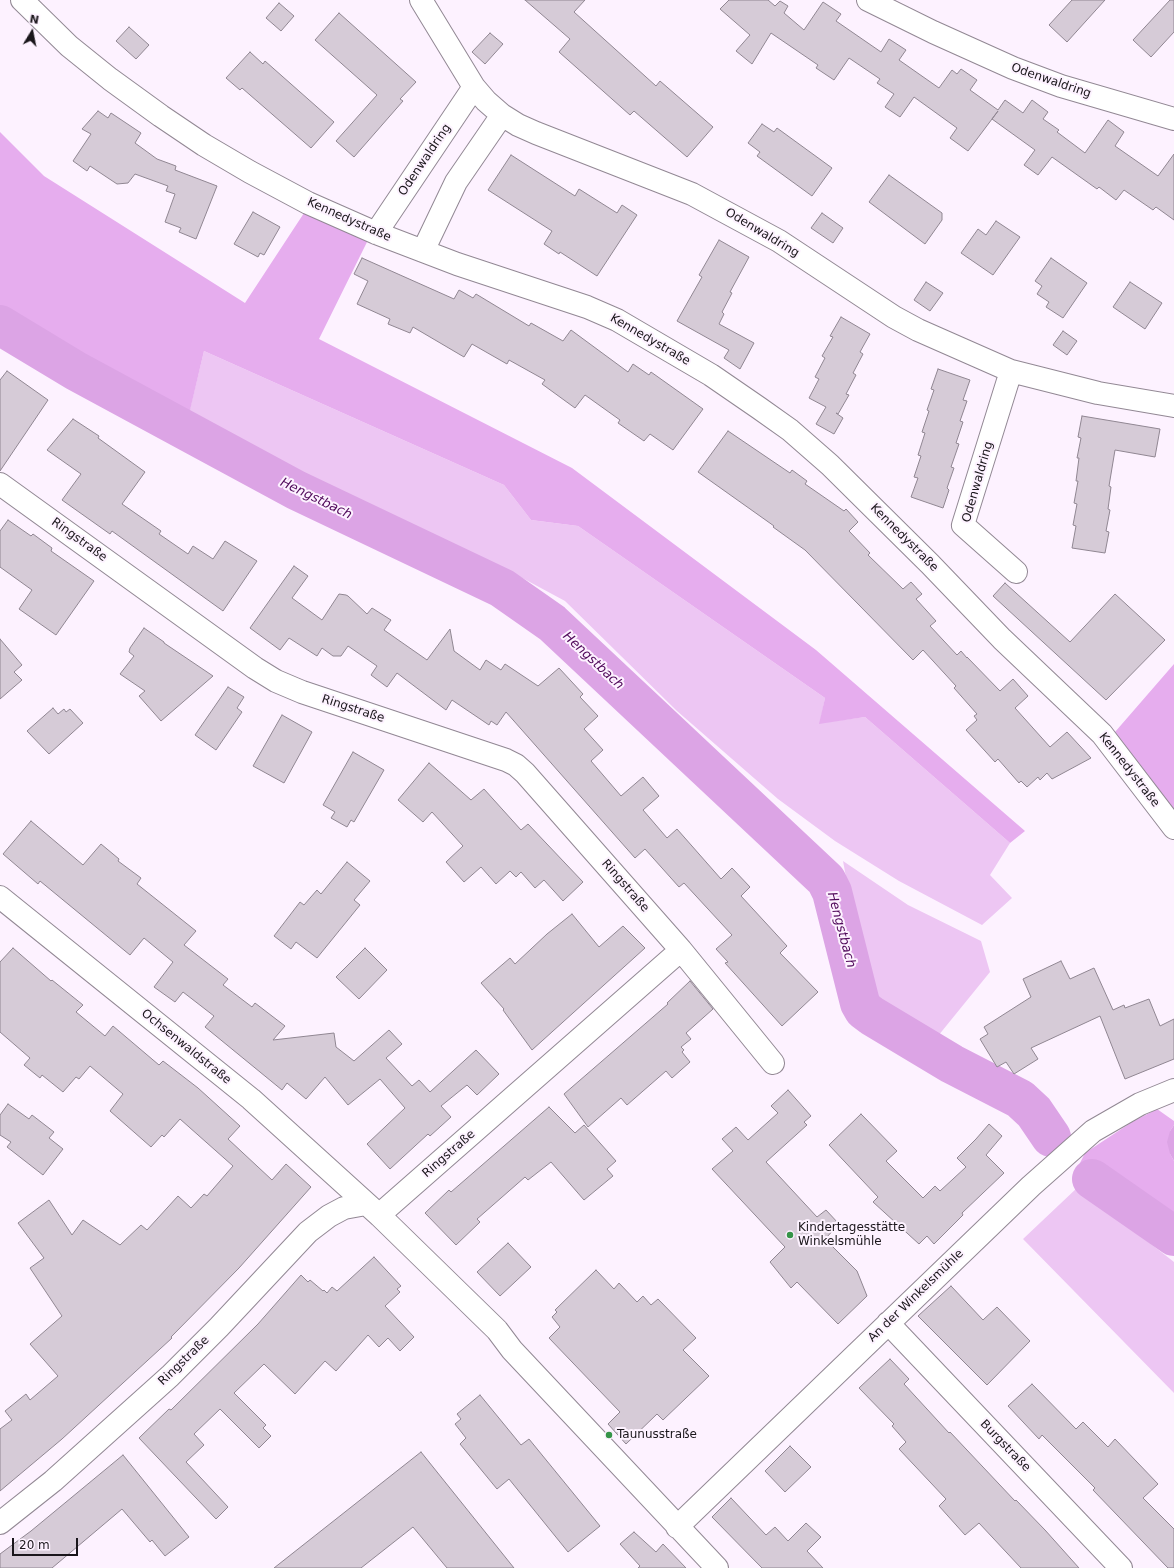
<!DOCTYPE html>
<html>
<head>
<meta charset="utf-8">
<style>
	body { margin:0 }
	#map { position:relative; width:1174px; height:1568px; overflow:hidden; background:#fdf2ff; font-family:"DejaVu Sans",sans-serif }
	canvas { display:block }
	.north { position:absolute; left:12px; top:12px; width:40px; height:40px; -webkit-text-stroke:3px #fdf2ff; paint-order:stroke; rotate:10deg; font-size:11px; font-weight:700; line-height:16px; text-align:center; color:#1a161b }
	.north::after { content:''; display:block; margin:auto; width:14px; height:18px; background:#1a161b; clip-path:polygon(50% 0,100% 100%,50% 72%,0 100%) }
	.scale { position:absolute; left:12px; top:1538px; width:66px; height:18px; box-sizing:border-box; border:2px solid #1a161b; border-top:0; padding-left:5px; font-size:12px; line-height:14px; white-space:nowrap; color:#1a161b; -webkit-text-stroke:3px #fdf2ff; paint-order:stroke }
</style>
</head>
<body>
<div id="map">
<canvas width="1174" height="1568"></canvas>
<div class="north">N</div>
<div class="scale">20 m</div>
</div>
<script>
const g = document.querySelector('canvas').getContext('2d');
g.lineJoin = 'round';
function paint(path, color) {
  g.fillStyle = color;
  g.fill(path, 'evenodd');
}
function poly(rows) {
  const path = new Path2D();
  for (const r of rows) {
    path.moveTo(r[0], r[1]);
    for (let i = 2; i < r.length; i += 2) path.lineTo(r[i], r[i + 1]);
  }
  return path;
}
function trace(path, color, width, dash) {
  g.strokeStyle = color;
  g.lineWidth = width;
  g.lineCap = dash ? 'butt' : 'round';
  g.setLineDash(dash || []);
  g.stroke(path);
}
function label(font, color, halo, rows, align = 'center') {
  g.font = font + ' "DejaVu Sans",sans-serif';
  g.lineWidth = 4;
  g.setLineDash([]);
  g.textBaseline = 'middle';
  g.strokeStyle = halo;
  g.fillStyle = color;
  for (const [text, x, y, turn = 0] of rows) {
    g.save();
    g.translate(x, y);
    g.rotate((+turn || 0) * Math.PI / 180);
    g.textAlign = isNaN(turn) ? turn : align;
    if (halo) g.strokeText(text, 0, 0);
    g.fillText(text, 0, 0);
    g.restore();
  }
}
const green = poly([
	[204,351,504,485,531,520,578,526,825,698,820,723,865,717,1010,843,990,875,1012,898,982,925,899,881,835,841,778,799,677,711,565,601,500,566,386,520,297,474,189,413],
	[843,861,908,905,981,941,990,972,938,1036,873,997,853,915],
	[1078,1187,1174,1262,1174,1393,1023,1239]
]);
const forest = poly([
	[0,132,44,176,245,303,304,213,368,240,319,339,572,468,816,650,1025,831,1010,843,865,717,819,724,825,698,578,526,531,520,504,485,204,351,183,440,0,337],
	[1174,664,1174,809,1115,732],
	[1157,1109,1174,1121,1174,1125,1170,1131,1170,1154,1174,1161,1174,1247,1103,1195,1076,1171,1085,1153,1132,1122]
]);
const water = poly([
	[1174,1125,1174,1161,1170,1154,1167,1142,1170,1131]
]);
const river = poly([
	[0,325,76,371,296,490,502,588,552,623,826,880,832,892,860,1003,864,1010,872,1016,952,1064,1020,1099,1034,1112,1051,1137],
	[1092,1179,1174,1236]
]);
const building = poly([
	[525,0,585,0,574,12,656,86,660,81,713,127,687,157,634,111,630,115,559,52,570,39,525,0],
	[729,0,768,0,775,6,780,1,788,6,784,13,804,30,823,2,841,14,836,21,881,52,889,39,906,50,899,60,939,88,952,70,957,74,961,69,977,80,970,90,998,110,1005,100,1023,113,1032,100,1048,112,1043,119,1059,130,1057,132,1085,153,1108,120,1124,132,1115,146,1158,176,1174,154,1174,220,1156,207,1153,210,1124,190,1116,200,1099,187,1097,189,1052,157,1038,175,1024,165,1035,150,992,119,998,111,968,151,950,138,957,128,914,97,900,117,885,107,894,94,877,83,880,79,849,58,834,80,816,68,818,65,771,33,752,64,736,51,750,35,720,9,729,0],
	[1072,0,1105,0,1067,42,1049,25,1072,0],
	[1170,0,1174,0,1174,32,1151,57,1133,40,1170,0],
	[279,3,294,16,281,31,266,18,279,3],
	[339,13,416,82,400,99,403,101,354,157,336,141,377,95,315,40,339,13],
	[129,27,149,45,136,59,116,41,129,27],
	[490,33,503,44,485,64,472,52,490,33],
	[250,52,263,64,265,61,334,122,311,148,242,88,240,90,226,78,250,52],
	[98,111,108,118,111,113,141,133,135,143,157,159,176,166,175,170,217,186,196,239,179,232,181,228,165,222,175,194,166,191,168,186,135,174,128,183,117,184,90,166,87,171,73,161,91,134,82,129,98,111],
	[762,124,774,132,777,128,832,168,812,196,757,156,760,152,748,143,762,124],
	[511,155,575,196,579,189,617,213,622,205,637,215,597,276,560,252,559,254,544,244,552,231,488,190,511,155],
	[889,175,942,213,942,220,925,244,869,202,889,175],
	[253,212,280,227,264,255,260,253,258,257,234,244,253,212],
	[822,213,843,228,833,243,811,228,822,213],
	[996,221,1020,237,993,275,961,253,978,229,986,235,996,221],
	[719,240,749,257,730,292,732,293,722,312,724,314,719,324,754,343,740,369,724,358,729,350,677,321,702,277,699,275,719,240],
	[362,258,454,299,459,290,473,298,476,294,529,326,531,323,563,341,571,330,628,372,633,364,649,375,651,372,703,409,673,450,650,434,644,441,618,423,620,420,585,395,575,408,542,384,545,380,509,360,507,364,472,344,464,357,413,327,410,333,388,324,390,319,357,304,368,281,354,274,362,258],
	[1051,258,1087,283,1063,318,1046,307,1049,302,1037,294,1042,286,1035,281,1051,258],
	[926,282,943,293,930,311,914,300,926,282],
	[1130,282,1162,303,1145,329,1113,307,1130,282],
	[841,317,870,334,860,352,863,354,853,373,856,375,846,394,849,395,838,414,836,413,843,418,834,434,816,424,826,407,809,398,819,379,815,377,825,358,822,356,833,337,830,336,841,317],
	[1063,331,1077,341,1067,355,1053,345,1063,331],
	[938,369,970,380,963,400,967,401,960,421,963,422,956,443,959,444,951,467,954,468,947,488,949,490,943,508,911,497,918,478,914,477,921,456,918,455,925,433,922,432,929,411,927,410,934,390,931,389,938,369],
	[7,371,48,400,0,471,0,380,7,371],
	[1082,416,1160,429,1155,457,1115,450,1109,486,1111,487,1108,509,1110,510,1106,531,1109,532,1105,553,1072,548,1076,526,1073,525,1077,504,1074,503,1078,481,1076,481,1079,458,1077,458,1081,438,1078,437,1082,416],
	[73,419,99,436,98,438,145,472,122,504,161,531,159,534,188,554,193,546,213,559,225,541,257,561,223,611,112,531,110,534,62,500,81,474,47,450,73,419],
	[728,431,790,473,792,470,807,481,805,484,844,511,846,509,858,522,849,531,870,553,868,555,903,589,911,582,922,594,916,599,936,621,930,626,957,655,961,651,967,658,967,657,1000,691,1013,679,1028,696,1015,708,1050,747,1067,732,1091,758,1052,779,1047,773,1040,780,1038,777,1027,787,1021,781,1019,783,998,759,995,762,966,730,977,720,974,716,977,714,954,688,956,686,923,650,913,660,805,550,773,527,774,526,698,472,728,431],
	[8,520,31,536,33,534,52,548,51,551,94,581,56,635,19,609,32,590,0,567,0,531,8,520],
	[294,566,308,576,292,598,322,620,339,594,346,595,348,596,367,614,372,608,391,620,384,630,427,660,450,629,454,651,480,670,486,660,501,670,505,664,538,686,559,668,583,694,580,697,598,716,584,729,603,750,591,761,621,796,643,777,659,796,643,810,667,838,677,829,721,879,732,868,750,887,741,896,787,946,780,953,818,992,782,1026,725,963,728,962,716,949,732,935,684,883,679,887,645,849,635,858,506,712,497,725,491,721,489,725,452,700,446,710,397,673,387,687,371,675,377,666,348,646,341,656,333,656,322,648,317,656,289,638,280,650,250,628,294,566],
	[1005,583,1070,642,1115,594,1165,640,1106,700,993,596,1005,583],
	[144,628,164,642,164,643,213,676,161,721,139,696,145,691,120,674,134,656,129,652,130,648,144,628],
	[0,639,22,665,14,672,22,680,0,699,0,639],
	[228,687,244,697,237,708,242,712,216,750,195,735,228,687],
	[53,708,58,714,64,709,66,712,70,709,83,723,49,754,27,731,53,708],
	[282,715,312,732,284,783,253,766,282,715],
	[353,752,384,770,354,822,351,820,347,827,331,818,335,812,323,805,353,752],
	[429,763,471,800,484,789,521,830,528,824,583,882,563,901,544,880,535,888,521,872,516,877,510,871,496,884,481,867,464,882,446,862,463,846,432,812,423,822,398,800,429,763],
	[31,821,83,865,101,844,119,859,118,861,141,878,137,884,196,931,184,945,228,979,223,985,252,1007,255,1003,285,1026,273,1040,334,1033,336,1047,354,1061,389,1030,402,1044,386,1058,412,1086,419,1080,430,1092,476,1050,499,1074,477,1095,467,1085,441,1106,451,1117,430,1136,428,1134,390,1169,367,1144,405,1108,380,1079,348,1105,325,1077,306,1099,287,1083,282,1090,205,1027,214,1016,183,992,175,1002,154,987,173,962,144,938,130,955,40,881,38,884,3,854,31,821],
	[347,862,370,881,354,900,360,905,317,958,296,942,291,949,274,936,300,902,304,905,317,890,321,894,347,862],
	[572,914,599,947,623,926,645,948,532,1050,503,1010,504,1009,481,983,510,958,515,964,547,934,572,914],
	[13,948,51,981,52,980,83,1005,76,1012,105,1036,113,1026,159,1065,163,1061,198,1088,240,1126,228,1139,272,1180,286,1164,311,1187,239,1268,171,1337,172,1338,62,1439,0,1491,0,1429,12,1420,5,1411,26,1394,30,1400,58,1376,30,1344,62,1316,30,1268,44,1258,18,1223,49,1200,72,1235,83,1220,120,1245,141,1225,147,1230,178,1196,191,1208,204,1194,207,1196,233,1166,180,1119,164,1137,162,1135,151,1147,110,1111,123,1094,90,1066,79,1079,76,1077,63,1092,42,1075,40,1078,24,1065,30,1058,0,1032,0,962,13,948],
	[365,948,387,970,359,999,336,977,365,948],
	[1061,961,1070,979,1094,968,1113,1010,1124,1005,1125,1008,1149,999,1160,1026,1174,1019,1174,1059,1125,1079,1100,1016,1031,1048,1038,1059,1014,1074,1006,1062,997,1067,980,1039,988,1034,984,1027,1031,997,1023,979,1061,961],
	[690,981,713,1009,686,1033,691,1039,681,1047,684,1050,682,1052,690,1062,672,1078,666,1071,627,1105,621,1098,588,1127,564,1094,668,1004,667,1003,690,981],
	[788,1090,811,1116,804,1122,807,1125,766,1162,817,1217,826,1210,839,1224,825,1239,857,1271,867,1296,838,1324,797,1282,791,1288,770,1262,785,1247,712,1169,733,1151,722,1139,736,1127,748,1140,778,1113,771,1106,788,1090],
	[8,1104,29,1119,32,1115,54,1132,49,1138,63,1149,43,1175,7,1147,11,1142,0,1135,0,1115,8,1104],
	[549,1107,575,1133,584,1125,616,1161,607,1169,613,1176,584,1200,551,1162,528,1180,525,1177,477,1219,480,1222,456,1245,425,1213,449,1190,451,1192,549,1107],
	[861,1114,897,1151,886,1161,923,1198,935,1186,940,1191,966,1167,957,1158,976,1139,989,1124,1002,1136,986,1155,1004,1173,962,1213,963,1215,934,1244,927,1236,919,1244,873,1202,878,1197,829,1145,861,1114],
	[508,1243,531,1267,500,1296,477,1272,508,1243],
	[374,1257,401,1286,397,1289,400,1292,385,1306,414,1337,400,1351,388,1338,379,1347,368,1335,336,1371,325,1361,295,1394,264,1364,234,1393,266,1425,263,1428,271,1436,259,1448,220,1409,194,1434,204,1445,186,1462,228,1507,216,1519,139,1438,169,1409,171,1410,258,1324,301,1275,308,1282,310,1280,323,1291,324,1290,327,1293,332,1287,337,1291,374,1257],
	[596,1270,614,1289,619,1283,637,1302,643,1296,651,1305,658,1299,696,1338,683,1350,709,1376,663,1420,657,1414,626,1444,608,1424,620,1412,549,1338,560,1327,552,1317,557,1312,555,1310,596,1270],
	[951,1286,983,1320,997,1307,1030,1341,987,1385,918,1316,951,1286],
	[890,1359,909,1379,904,1384,949,1433,950,1432,1015,1501,1016,1500,1045,1530,1079,1568,1021,1568,979,1523,965,1535,939,1506,946,1499,899,1449,906,1442,892,1426,894,1424,859,1388,890,1359],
	[1032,1384,1076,1429,1083,1422,1108,1447,1115,1439,1158,1484,1143,1498,1174,1529,1174,1568,1168,1568,1093,1490,1095,1488,1042,1435,1039,1439,1008,1406,1032,1384],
	[480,1395,521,1445,529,1439,600,1526,568,1552,509,1479,497,1489,460,1444,466,1438,455,1424,461,1419,457,1414,480,1395],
	[790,1446,811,1467,785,1492,765,1471,790,1446],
	[421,1452,514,1568,447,1568,413,1527,361,1568,274,1568,421,1452],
	[123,1455,189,1537,165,1556,152,1540,150,1542,122,1509,52,1568,0,1568,0,1554,31,1531,123,1455],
	[731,1498,766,1535,775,1527,788,1541,806,1523,821,1537,807,1551,823,1568,762,1568,712,1517,731,1498],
	[634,1532,656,1552,663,1544,686,1568,638,1568,640,1566,620,1544,634,1532]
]);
const minor = poly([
	[22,0,69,46,110,79,161,116,204,145,250,172,308,203,376,233,457,264,587,307,617,320,711,375,759,408,790,430,830,465,930,564,1002,639,1102,734,1174,828],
	[421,0,474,87,486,101,502,115,518,125,536,133,692,194,779,241,894,317,918,330,1011,371,1098,393,1174,406],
	[868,0,933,32,1013,68,1061,86,1174,119],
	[376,233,474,87],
	[423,251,456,182,502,115],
	[1011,371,963,525,1016,572],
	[0,484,255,668,276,681,302,692,506,760,516,765,525,773,681,950,379,1215],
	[0,897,251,1099,379,1215,497,1330,512,1350,717,1568],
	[681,950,773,1063],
	[888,1323,1121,1568],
	[0,1523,53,1481,170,1376,219,1327,308,1232,329,1216,344,1208,366,1204],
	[677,1527,1031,1186,1093,1131,1140,1104,1174,1090]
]);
const markers = [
	[790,1235,4,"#359448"],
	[609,1435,4,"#359448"]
];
const streetNames = [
	["Odenwaldring",1051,81,19],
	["Odenwaldring",425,160,-56],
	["Kennedystraße",349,220,24],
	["Odenwaldring",762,233,31],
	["Kennedystraße",650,340,30],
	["Odenwaldring",978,482,-74],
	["Kennedystraße",904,538,45],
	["Ringstraße",79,540,36],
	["Ringstraße",353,709,18],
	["Kennedystraße",1129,770,52],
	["Ringstraße",625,886,49],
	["Ochsenwaldstraße",186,1047,39],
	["Ringstraße",449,1154,-41],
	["An der Winkelsmühle",916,1296,-44],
	["Ringstraße",184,1361,-44],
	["Burgstraße",1005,1446,46]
];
const poiNames = [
	["Kindertagesstätte",798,1228],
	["Winkelsmühle",798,1242],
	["Taunusstraße",617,1435]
];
const waterNames = [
	["Hengstbach",316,499,26],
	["Hengstbach",593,661,43],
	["Hengstbach",841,930,75]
];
paint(green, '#edc6f3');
paint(forest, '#e6adee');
paint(water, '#dca4e5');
trace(river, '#dca4e5', 40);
paint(building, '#d6cbd7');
trace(building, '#908692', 1);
trace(minor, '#928894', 24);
trace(minor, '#fff', 22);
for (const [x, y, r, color] of markers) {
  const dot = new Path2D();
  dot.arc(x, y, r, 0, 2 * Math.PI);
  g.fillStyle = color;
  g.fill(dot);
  trace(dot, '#fdf2ff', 1.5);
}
label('12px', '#1a161b', '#fdf2ff', streetNames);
label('12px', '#1a161b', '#fdf2ff', poiNames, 'left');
label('italic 13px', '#50095a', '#fdf2ff', waterNames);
</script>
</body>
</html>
